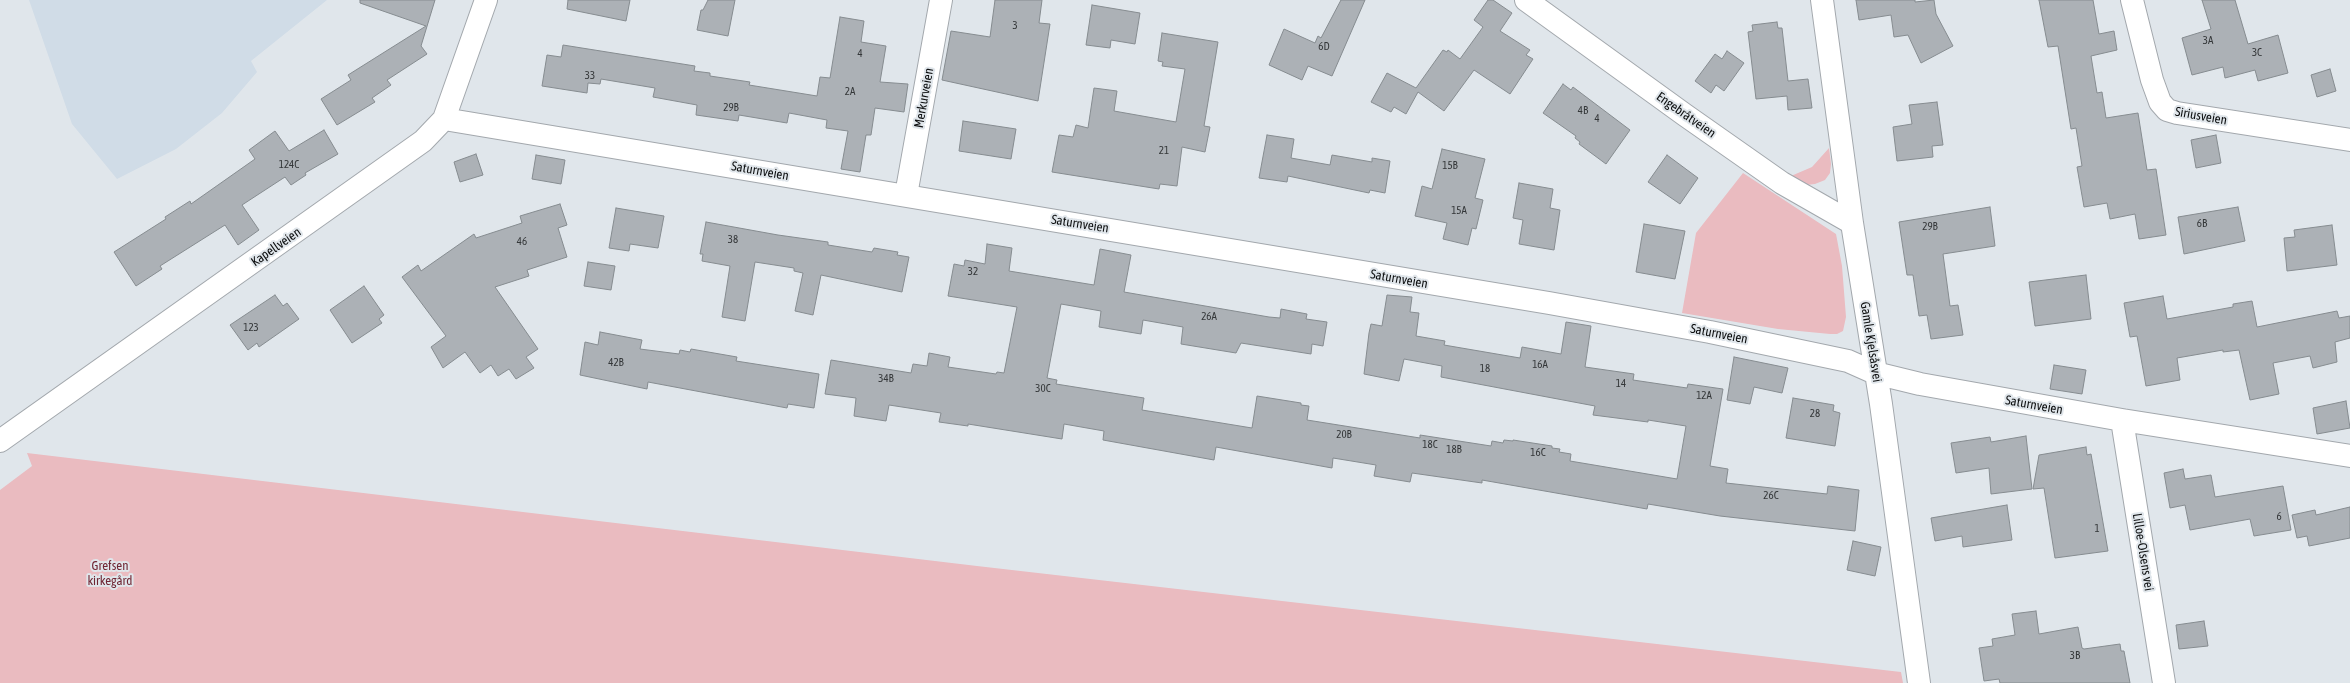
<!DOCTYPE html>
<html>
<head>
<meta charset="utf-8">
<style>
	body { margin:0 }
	canvas { display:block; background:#e0e6eb }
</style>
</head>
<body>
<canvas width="2350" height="683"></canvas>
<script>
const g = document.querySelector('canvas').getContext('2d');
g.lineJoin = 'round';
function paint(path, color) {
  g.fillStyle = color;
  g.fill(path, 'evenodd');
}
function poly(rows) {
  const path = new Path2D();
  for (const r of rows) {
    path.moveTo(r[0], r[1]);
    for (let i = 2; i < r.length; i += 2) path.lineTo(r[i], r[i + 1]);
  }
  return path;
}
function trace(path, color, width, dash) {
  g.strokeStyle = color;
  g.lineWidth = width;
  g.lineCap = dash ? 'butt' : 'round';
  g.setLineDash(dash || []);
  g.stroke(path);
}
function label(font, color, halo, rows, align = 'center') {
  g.font = font + ' "Asap Condensed",sans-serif';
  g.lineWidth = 4;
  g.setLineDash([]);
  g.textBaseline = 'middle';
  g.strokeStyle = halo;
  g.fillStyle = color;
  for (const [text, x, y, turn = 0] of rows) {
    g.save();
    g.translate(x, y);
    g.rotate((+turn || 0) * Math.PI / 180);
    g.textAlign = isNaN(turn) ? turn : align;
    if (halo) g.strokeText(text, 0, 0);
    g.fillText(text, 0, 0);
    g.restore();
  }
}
const built = poly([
	[29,0,327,0,251,61,257,72,222,113,176,149,117,179,72,124]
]);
const green = poly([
	[1829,148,1831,164,1830,173,1825,180,1815,184,1806,185,1791,176,1812,167],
	[1743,173,1836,234,1842,266,1846,317,1843,331,1837,334,1830,334,1778,329,1682,313,1696,233],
	[27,453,977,566,1901,672,1903,683,0,683,0,490,32,466]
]);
const building = poly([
	[360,0,435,0,421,46,427,54,387,80,391,85,372,98,375,102,337,125,321,99,351,80,348,75,426,26,360,3,360,0],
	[568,0,630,0,626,21,567,9,568,0],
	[708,0,735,0,728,36,697,30,701,10,703,10,708,0],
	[995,0,1042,0,1039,23,1050,24,1038,101,942,80,951,31,990,37,995,0],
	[1341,0,1365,0,1332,76,1308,66,1302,80,1269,65,1284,29,1315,43,1318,36,1321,38,1341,0],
	[1488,0,1493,0,1512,13,1500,31,1530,50,1526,55,1533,59,1510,94,1474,70,1444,111,1418,92,1406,114,1394,107,1391,112,1371,102,1387,73,1416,88,1443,50,1447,52,1448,50,1460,59,1483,27,1474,20,1488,0],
	[1856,0,1915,0,1915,2,1934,0,1936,14,1953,46,1921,63,1908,35,1894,37,1891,15,1859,20,1856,0],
	[2039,0,2093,0,2099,34,2114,31,2117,50,2091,56,2097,93,2102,92,2106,118,2138,113,2147,170,2156,169,2166,235,2139,239,2135,214,2110,219,2107,203,2084,207,2077,167,2082,166,2076,128,2071,129,2058,46,2048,47,2039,0],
	[2202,0,2235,0,2248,44,2278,35,2288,73,2258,81,2255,70,2225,78,2223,67,2192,75,2182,38,2211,29,2202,0],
	[1092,5,1140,13,1135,44,1111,40,1110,48,1086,45,1092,5],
	[840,17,864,21,861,42,886,46,880,82,908,84,904,112,875,108,871,135,866,135,860,172,841,169,848,131,826,128,827,120,789,113,787,123,739,115,738,121,696,115,697,105,653,97,655,88,601,79,600,84,588,83,587,93,542,86,547,55,561,57,563,45,695,66,694,71,710,73,710,76,750,82,749,85,817,96,820,77,830,78,840,17],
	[1777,22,1778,28,1782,28,1788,81,1808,79,1812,108,1788,110,1787,96,1756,99,1748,32,1753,31,1752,25,1777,22],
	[1162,33,1218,42,1204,126,1210,127,1205,152,1182,147,1177,186,1160,184,1159,189,1052,172,1059,135,1073,137,1076,125,1088,128,1094,88,1117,91,1114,111,1176,122,1185,69,1162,66,1163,62,1158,61,1162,33],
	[1727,51,1744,63,1724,91,1716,85,1711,93,1695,81,1715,54,1722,59,1727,51],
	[2330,69,2336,91,2317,97,2311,75,2330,69],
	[1563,84,1571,90,1573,87,1630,130,1606,164,1579,144,1580,142,1575,138,1576,136,1543,113,1563,84],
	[1937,102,1943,145,1932,146,1933,157,1897,161,1893,127,1912,124,1909,105,1937,102],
	[963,121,1016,129,1011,159,959,151,963,121],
	[324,130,338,154,305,173,306,175,291,185,285,177,242,205,259,230,238,245,225,225,160,266,162,269,136,286,114,252,166,219,165,217,190,201,191,204,255,159,249,150,275,131,289,151,324,130],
	[1267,135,1294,139,1291,158,1330,165,1332,155,1372,162,1372,158,1390,161,1385,193,1370,190,1369,193,1288,176,1287,182,1259,178,1267,135],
	[2216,135,2221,163,2196,168,2191,140,2216,135],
	[1442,149,1485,159,1475,198,1483,200,1476,229,1472,228,1468,245,1443,239,1447,223,1415,216,1422,186,1432,189,1442,149],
	[476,154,483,175,460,182,454,162,476,154],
	[536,155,565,160,561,184,532,179,536,155],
	[1667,155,1698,178,1680,204,1648,182,1667,155],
	[1519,183,1553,189,1550,208,1560,210,1554,250,1519,244,1523,220,1513,218,1519,183],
	[560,204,567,225,558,228,567,257,527,270,529,276,495,287,538,349,526,357,534,368,516,379,509,369,498,376,491,365,480,373,465,352,443,368,431,347,446,336,402,277,418,265,421,271,474,234,476,238,522,223,520,216,560,204],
	[1990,207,1995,246,1943,254,1950,306,1958,305,1963,335,1931,339,1927,315,1919,316,1913,275,1907,275,1899,222,1990,207],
	[2238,207,2245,241,2184,254,2178,217,2238,207],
	[616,208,664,216,658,248,630,244,629,251,609,248,616,208],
	[706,222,778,235,828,242,828,245,872,252,874,248,898,252,897,255,909,257,902,292,821,275,813,315,795,311,803,273,794,271,794,268,755,262,745,321,722,317,730,266,702,261,703,254,700,254,706,222],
	[1644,224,1685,231,1675,279,1636,272,1644,224],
	[2332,225,2337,265,2287,271,2284,238,2295,237,2294,230,2332,225],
	[987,244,1012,248,1009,271,1094,285,1100,249,1131,255,1124,292,1269,317,1280,318,1281,309,1307,314,1306,319,1327,322,1323,346,1312,344,1311,354,1241,343,1236,353,1181,344,1183,327,1143,320,1141,334,1099,327,1101,311,1061,304,1047,378,1057,380,1056,384,1144,398,1142,410,1252,428,1257,396,1301,403,1301,405,1309,406,1307,420,1420,438,1420,435,1491,446,1492,441,1503,443,1504,440,1513,441,1513,440,1552,446,1552,448,1560,449,1559,452,1571,454,1570,461,1677,479,1686,426,1648,420,1648,422,1593,415,1595,406,1441,377,1442,366,1404,359,1399,381,1364,374,1369,333,1371,324,1382,326,1387,295,1412,297,1410,312,1419,313,1416,336,1445,341,1444,345,1520,358,1522,347,1561,354,1566,322,1591,326,1585,367,1634,374,1633,380,1687,388,1688,384,1723,389,1710,466,1728,469,1726,483,1827,494,1828,486,1859,490,1855,531,1720,516,1648,504,1647,509,1482,480,1482,483,1412,473,1410,482,1374,476,1376,465,1333,458,1332,468,1216,447,1214,460,1103,440,1104,431,1064,424,1062,439,968,424,968,426,939,422,941,413,889,405,886,421,854,416,856,398,825,394,831,360,911,373,913,364,927,366,929,353,950,357,948,367,996,374,997,372,1004,373,1017,307,948,296,954,264,964,266,965,260,985,264,987,244],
	[588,262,615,266,611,290,584,286,588,262],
	[2086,275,2091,319,2035,326,2029,282,2086,275],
	[364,286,384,315,379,319,382,323,352,343,330,310,364,286],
	[275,295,283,306,287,303,299,319,259,347,257,343,248,350,230,325,275,295],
	[2163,296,2167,319,2233,307,2233,304,2252,301,2257,327,2337,311,2339,318,2350,316,2350,338,2335,342,2337,362,2313,368,2310,356,2273,363,2279,394,2250,400,2239,350,2223,352,2223,350,2177,358,2180,380,2146,386,2137,336,2130,337,2124,303,2163,296],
	[600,332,642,340,640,349,679,354,680,350,690,352,691,349,737,357,736,361,819,374,814,408,788,404,787,408,648,382,647,389,580,375,585,342,598,345,600,332],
	[1734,357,1788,368,1782,393,1754,387,1750,404,1727,400,1734,357],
	[2054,365,2086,370,2082,394,2050,389,2054,365],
	[1793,398,1834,405,1833,411,1840,413,1835,446,1786,438,1793,398],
	[2346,401,2350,428,2317,434,2313,408,2346,401],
	[2026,436,2032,489,1991,494,1989,468,1956,473,1951,443,1990,437,1991,442,2026,436],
	[2086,447,2087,455,2091,454,2108,551,2055,558,2044,488,2033,489,2039,455,2086,447],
	[2183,469,2185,479,2211,475,2215,497,2283,486,2291,530,2254,536,2250,519,2190,530,2185,505,2170,508,2164,473,2183,469],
	[2007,505,2012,540,1963,547,1962,536,1935,541,1931,518,2007,505],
	[2350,507,2350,538,2309,546,2307,536,2297,538,2292,515,2315,510,2316,515,2350,507],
	[1853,541,1881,547,1875,576,1847,570,1853,541],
	[2036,611,2039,634,2078,627,2082,648,2084,649,2120,644,2121,651,2124,651,2130,683,2000,683,1999,679,1984,681,1979,648,1993,646,1992,639,2015,635,2012,614,2036,611],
	[2204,621,2208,646,2179,649,2176,625,2204,621]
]);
const minor = poly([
	[1526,0,1685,115,1782,183,1852,223],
	[1822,0,1852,223,1881,404,1919,683],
	[2132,0,2152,80,2160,102,2167,110,2177,113,2350,140],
	[444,119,1549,303,1710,332,1848,361,1875,373,1920,384,2122,420,2350,456],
	[906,195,941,0],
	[2122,420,2164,683],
	[0,441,423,141,444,119,486,0]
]);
const numberNames = [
	["3",1015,26],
	["3A",2208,41],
	["6D",1324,47],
	["3C",2257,53],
	["4",860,54],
	["33",590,76],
	["2A",850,92],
	["29B",731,108],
	["4B",1583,111],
	["4",1597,119],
	["21",1164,151],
	["124C",289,165],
	["15B",1450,166],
	["15A",1459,211],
	["6B",2202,224],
	["29B",1930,227],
	["38",733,240],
	["46",522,242],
	["32",973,272],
	["26A",1209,317],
	["123",251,328],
	["42B",616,363],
	["16A",1540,365],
	["18",1485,369],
	["34B",886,379],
	["14",1621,384],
	["30C",1043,389],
	["12A",1704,396],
	["28",1815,414],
	["20B",1344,435],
	["18C",1430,445],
	["18B",1454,450],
	["16C",1538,453],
	["26C",1771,496],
	["6",2279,517],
	["1",2097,529],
	["3B",2075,656]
];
const streetNames = [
	["Merkurveien",924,98,-80],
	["Engebråtveien",1686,115,35],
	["Siriusveien",2201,116,10],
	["Saturnveien",760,171,10],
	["Saturnveien",1080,224,9],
	["Kapellveien",276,247,-35],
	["Saturnveien",1399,279,10],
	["Saturnveien",1719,334,11],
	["Gamle Kjelsåsvei",1871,342,81],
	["Saturnveien",2034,405,10],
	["Lilloe-Olsens vei",2143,552,81]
];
const parkNames = [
	["Grefsen",110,566],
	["kirkegård",110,581]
];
paint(built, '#d0dce7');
paint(green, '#eabbc0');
paint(building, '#acb1b6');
trace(building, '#868c90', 1);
trace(minor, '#a3a8ad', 24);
trace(minor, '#fff', 22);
label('11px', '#343739', null, numberNames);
label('13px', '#0c0e0f', '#e0e6eb', streetNames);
label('13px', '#702634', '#e0e6eb', parkNames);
</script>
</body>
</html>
